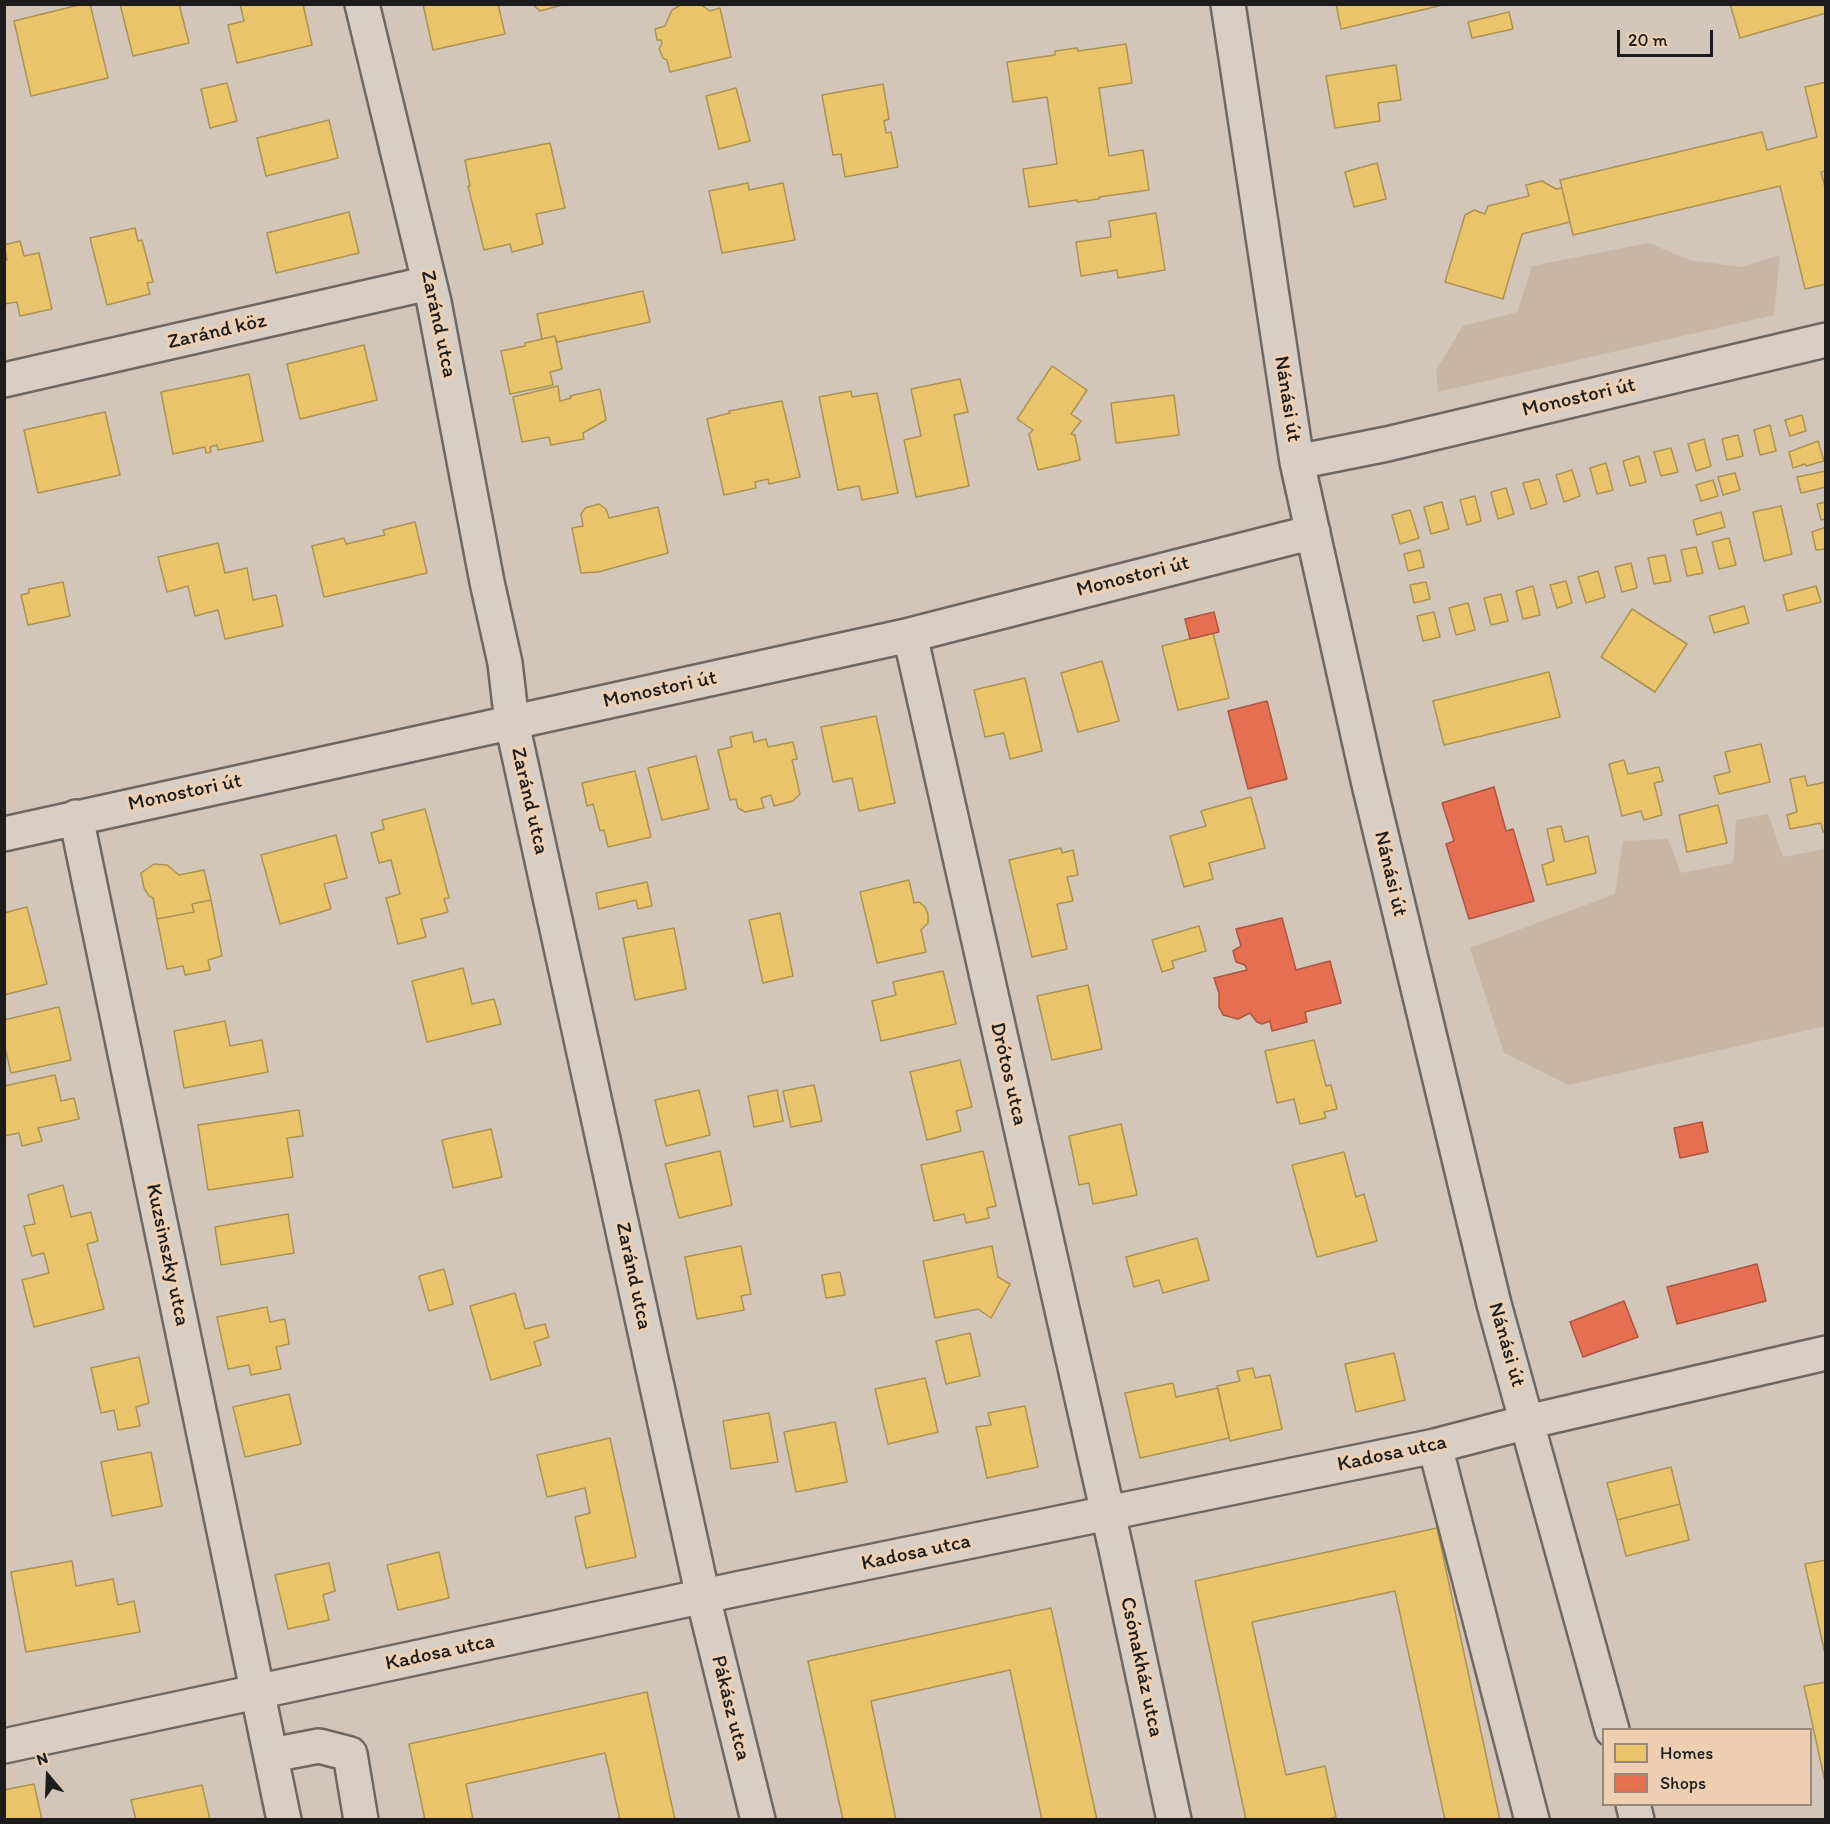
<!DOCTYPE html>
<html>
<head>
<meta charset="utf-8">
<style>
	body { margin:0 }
	#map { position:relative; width:1830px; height:1824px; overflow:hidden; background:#d3c5b7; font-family:Itim,sans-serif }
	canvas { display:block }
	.frame { position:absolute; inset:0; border:6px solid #1c1c1c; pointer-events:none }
	.legend { position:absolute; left:1602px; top:1728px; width:210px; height:78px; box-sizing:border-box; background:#edcfb3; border:2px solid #998777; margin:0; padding:8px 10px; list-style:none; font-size:18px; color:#1c1c1c }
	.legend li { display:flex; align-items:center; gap:12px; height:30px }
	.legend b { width:30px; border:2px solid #998777 }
	.north { position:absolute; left:18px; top:1746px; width:60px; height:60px; -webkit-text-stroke:4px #edcfb3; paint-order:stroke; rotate:341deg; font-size:16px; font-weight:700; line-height:24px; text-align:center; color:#1c1c1c }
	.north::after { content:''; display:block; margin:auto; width:21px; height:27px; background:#1c1c1c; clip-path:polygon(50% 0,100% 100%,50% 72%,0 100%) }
	.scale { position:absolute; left:1617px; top:30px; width:96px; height:27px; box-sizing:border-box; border:3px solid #1c1c1c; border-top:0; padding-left:8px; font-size:18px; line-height:21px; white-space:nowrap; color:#1c1c1c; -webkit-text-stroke:4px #edcfb3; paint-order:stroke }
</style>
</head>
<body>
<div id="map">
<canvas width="1830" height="1824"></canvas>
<div class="frame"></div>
<ul class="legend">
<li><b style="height:16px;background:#e9c46a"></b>Homes</li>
<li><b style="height:16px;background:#e76f51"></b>Shops</li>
</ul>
<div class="north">N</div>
<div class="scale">20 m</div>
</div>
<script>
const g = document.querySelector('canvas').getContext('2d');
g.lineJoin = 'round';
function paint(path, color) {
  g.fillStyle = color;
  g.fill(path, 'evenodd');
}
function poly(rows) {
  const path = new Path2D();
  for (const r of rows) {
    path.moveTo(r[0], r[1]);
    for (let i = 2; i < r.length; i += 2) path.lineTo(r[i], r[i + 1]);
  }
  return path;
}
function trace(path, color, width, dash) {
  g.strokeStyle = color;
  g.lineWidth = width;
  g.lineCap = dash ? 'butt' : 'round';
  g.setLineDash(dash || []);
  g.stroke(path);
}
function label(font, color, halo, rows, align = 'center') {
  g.font = font + ' Itim,sans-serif';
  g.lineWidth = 6;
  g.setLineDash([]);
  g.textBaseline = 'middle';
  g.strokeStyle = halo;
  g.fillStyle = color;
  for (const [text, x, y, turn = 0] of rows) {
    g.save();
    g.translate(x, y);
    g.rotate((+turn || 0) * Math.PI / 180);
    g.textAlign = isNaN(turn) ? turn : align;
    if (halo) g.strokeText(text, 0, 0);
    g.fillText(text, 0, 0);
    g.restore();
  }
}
const green = poly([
	[1649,243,1689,260,1741,267,1780,255,1774,315,1438,392,1436,370,1463,326,1517,312,1532,266],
	[1768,814,1783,857,1825,849,1825,1026,1568,1085,1504,1053,1470,948,1615,894,1623,841,1668,839,1681,873,1733,863,1736,820]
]);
const homes = poly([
	[83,4,90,4,108,78,31,96,14,21,83,4],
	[120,4,179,4,189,43,133,56,120,4],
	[240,4,303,4,312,45,237,63,228,25,244,21,240,4],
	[423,4,498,4,505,34,433,50,423,4],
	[532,4,566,4,540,11,532,4],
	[683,4,700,4,710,11,720,8,731,57,670,72,667,60,663,58,659,49,662,44,661,40,657,40,655,29,665,26,672,10,683,4],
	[1336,4,1447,4,1341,29,1336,4],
	[1730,4,1826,4,1826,13,1740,38,1730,4],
	[1509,12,1513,29,1472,38,1468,22,1509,12],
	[1126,44,1132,83,1099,88,1109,156,1143,150,1149,190,1099,197,1099,199,1077,202,1077,200,1029,207,1023,169,1057,164,1047,97,1013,102,1007,62,1055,55,1055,51,1077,48,1078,51,1126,44],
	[1396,65,1401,100,1378,103,1380,121,1335,128,1326,76,1396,65],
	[1826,82,1826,171,1821,172,1826,191,1826,284,1805,289,1780,186,1573,235,1560,180,1762,132,1767,150,1817,137,1805,87,1826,82],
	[227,83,237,121,210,128,201,89,227,83],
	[883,84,889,119,884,121,886,133,891,132,898,167,845,177,841,154,833,155,822,95,883,84],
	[736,88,750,141,719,149,706,96,736,88],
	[329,120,338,158,266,176,257,138,329,120],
	[550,143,565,208,536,214,543,244,512,252,510,244,484,250,468,186,470,186,465,160,550,143],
	[1377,163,1386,199,1354,207,1345,172,1377,163],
	[1542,181,1556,189,1562,188,1570,222,1522,234,1503,299,1445,282,1465,215,1474,210,1485,214,1488,206,1529,196,1526,185,1542,181],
	[748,183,749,190,783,183,795,240,722,253,709,191,748,183],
	[349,212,359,253,276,273,267,233,349,212],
	[1156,213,1165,270,1118,278,1117,270,1081,276,1076,242,1111,237,1109,221,1156,213],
	[135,228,138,241,142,240,153,282,147,283,150,294,107,305,90,238,135,228],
	[20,241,24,256,39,253,52,309,20,316,17,302,4,304,4,261,7,260,4,245,20,241],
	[643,291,650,322,557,342,555,336,542,339,537,314,643,291],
	[555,336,562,369,550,372,553,385,510,394,501,351,525,346,525,343,555,336],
	[364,345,377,400,300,419,287,364,364,345],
	[1052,366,1087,390,1071,414,1081,421,1071,434,1075,435,1080,460,1038,470,1029,434,1033,430,1017,419,1052,366],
	[249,374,263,441,218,450,217,445,210,447,211,452,206,453,205,447,173,454,161,392,249,374],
	[960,379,968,412,954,415,969,486,916,497,904,440,921,436,911,389,960,379],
	[558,386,560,401,571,398,570,396,600,389,606,420,583,433,584,439,551,445,549,437,522,442,513,397,558,386],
	[851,391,852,397,877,393,898,493,862,500,859,486,838,490,819,397,851,391],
	[1174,395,1179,435,1116,443,1111,403,1174,395],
	[782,401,800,477,769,484,768,479,755,482,756,488,724,495,707,419,730,413,729,411,782,401],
	[105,412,120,475,38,493,24,430,105,412],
	[1802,415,1806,431,1790,436,1785,420,1802,415],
	[1770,425,1776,451,1760,455,1754,430,1770,425],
	[1738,435,1743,456,1727,460,1722,439,1738,435],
	[1704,439,1711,466,1696,471,1688,444,1704,439],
	[1818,441,1824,461,1806,466,1805,464,1793,468,1789,452,1818,441],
	[1671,448,1678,472,1661,476,1654,452,1671,448],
	[1639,456,1646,482,1630,486,1623,461,1639,456],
	[1606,463,1613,490,1597,494,1590,468,1606,463],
	[1572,470,1580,496,1564,502,1556,475,1572,470],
	[1826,471,1826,487,1801,493,1797,477,1826,471],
	[1735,473,1740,490,1723,495,1718,477,1735,473],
	[1539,479,1547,504,1531,509,1523,483,1539,479],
	[1713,480,1718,496,1701,501,1696,485,1713,480],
	[1506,488,1514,514,1498,519,1491,492,1506,488],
	[1475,496,1481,521,1467,525,1460,500,1475,496],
	[1442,502,1449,529,1431,534,1424,507,1442,502],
	[1826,502,1826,519,1821,520,1817,504,1826,502],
	[599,504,606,509,609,518,658,507,668,553,598,572,581,573,572,528,583,526,581,514,585,508,599,504],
	[1781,506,1792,554,1764,561,1753,512,1781,506],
	[1410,510,1419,538,1400,544,1392,515,1410,510],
	[1721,512,1725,527,1697,535,1693,520,1721,512],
	[415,522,427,573,324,597,312,546,344,538,346,544,385,535,383,530,415,522],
	[1826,527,1826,549,1816,550,1812,532,1826,527],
	[1729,538,1736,565,1719,569,1712,542,1729,538],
	[218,543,225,573,247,568,253,600,276,595,283,626,225,639,218,610,195,616,188,586,167,592,158,557,218,543],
	[1696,547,1703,573,1687,576,1681,550,1696,547],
	[1420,550,1424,567,1408,571,1404,554,1420,550],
	[1665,555,1671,581,1654,584,1648,558,1665,555],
	[1631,563,1637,588,1622,592,1615,567,1631,563],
	[1598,571,1605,597,1586,603,1578,577,1598,571],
	[1566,581,1572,603,1557,608,1550,585,1566,581],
	[63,582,70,616,28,625,21,595,29,593,29,589,63,582],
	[1426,582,1430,599,1414,603,1410,585,1426,582],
	[1533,586,1540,615,1523,619,1516,591,1533,586],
	[1816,586,1821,602,1787,611,1783,595,1816,586],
	[1501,594,1508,621,1491,625,1484,598,1501,594],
	[1468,603,1475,630,1456,635,1449,608,1468,603],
	[1744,606,1749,623,1714,633,1709,616,1744,606],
	[1632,609,1687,644,1655,692,1601,657,1632,609],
	[1434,612,1440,637,1423,641,1417,616,1434,612],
	[1213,633,1229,698,1178,710,1162,646,1213,633],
	[1102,661,1119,721,1078,732,1061,673,1102,661],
	[1549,672,1560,717,1444,745,1433,701,1549,672],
	[1025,678,1042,751,1010,759,1004,733,985,737,974,690,1025,678],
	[876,716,895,803,859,811,852,778,833,782,821,727,876,716],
	[752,732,754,742,766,739,768,747,793,742,797,759,792,760,800,794,793,801,774,806,771,795,761,798,764,808,745,812,738,808,736,799,730,800,718,750,732,747,730,737,752,732],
	[1761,744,1770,782,1719,794,1714,776,1730,772,1725,752,1761,744],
	[696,756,709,809,662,820,648,768,696,756],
	[1624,760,1628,774,1659,767,1663,781,1654,783,1662,815,1644,820,1641,811,1622,816,1609,764,1624,760],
	[635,771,651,837,608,847,604,830,600,831,593,804,587,806,582,783,635,771],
	[1805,776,1807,786,1826,782,1826,832,1823,832,1821,823,1790,829,1787,815,1797,812,1790,779,1805,776],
	[1251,797,1265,848,1209,863,1213,879,1184,887,1170,836,1206,826,1201,811,1251,797],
	[1718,805,1727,843,1687,852,1679,815,1718,805],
	[425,809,449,898,444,899,448,912,421,919,426,937,398,944,386,898,400,894,391,860,379,863,371,833,384,829,382,820,425,809],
	[1561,826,1565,842,1588,836,1596,873,1547,885,1542,865,1554,861,1547,829,1561,826],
	[336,835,347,878,324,884,331,909,280,924,261,855,336,835],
	[1061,848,1062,853,1073,850,1078,875,1067,877,1073,901,1057,904,1067,949,1032,957,1009,860,1061,848],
	[154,864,167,865,179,875,204,870,211,900,192,904,194,912,157,919,153,898,149,896,144,888,141,873,154,864],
	[909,880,914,903,919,902,925,907,928,914,928,923,921,930,926,952,877,963,860,892,909,880],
	[647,882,652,906,638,909,636,900,599,909,596,893,647,882],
	[211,900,222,956,208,960,210,970,185,975,183,966,167,969,157,919,194,912,192,904,211,900],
	[27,907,47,984,4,995,4,913,27,907],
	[780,913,793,976,763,983,749,920,780,913],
	[1199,926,1206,951,1172,961,1174,968,1162,972,1152,940,1199,926],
	[674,928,686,989,635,1000,623,938,674,928],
	[463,968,472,1004,494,999,501,1024,427,1042,412,981,463,968],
	[943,971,956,1024,881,1041,872,1001,896,995,893,982,943,971],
	[1088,985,1102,1049,1052,1060,1037,996,1088,985],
	[59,1007,71,1060,11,1073,4,1044,4,1020,59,1007],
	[225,1021,230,1046,262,1040,268,1072,184,1088,174,1031,225,1021],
	[1314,1040,1326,1086,1331,1085,1337,1109,1324,1112,1326,1118,1300,1124,1294,1099,1277,1103,1265,1051,1314,1040],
	[960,1060,972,1107,956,1111,961,1131,927,1140,910,1072,960,1060],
	[55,1075,61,1101,74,1098,79,1119,38,1128,42,1141,22,1146,19,1133,4,1136,4,1086,55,1075],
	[814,1085,822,1121,791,1127,783,1091,814,1085],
	[699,1090,710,1135,666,1146,655,1100,699,1090],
	[777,1090,783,1121,754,1127,748,1096,777,1090],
	[299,1110,303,1136,287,1138,293,1177,208,1190,198,1125,299,1110],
	[1121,1124,1137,1195,1093,1204,1089,1183,1079,1185,1069,1136,1121,1124],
	[491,1129,502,1177,453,1188,442,1140,491,1129],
	[720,1151,732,1205,679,1218,665,1164,720,1151],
	[983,1151,996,1206,987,1208,989,1218,966,1223,964,1214,934,1221,921,1165,983,1151],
	[1344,1152,1356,1197,1364,1194,1377,1241,1317,1257,1292,1165,1344,1152],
	[63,1185,71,1217,91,1212,98,1241,87,1244,104,1309,34,1327,22,1280,49,1273,44,1253,32,1256,24,1226,35,1224,28,1195,63,1185],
	[288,1214,294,1253,221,1265,215,1227,288,1214],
	[1197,1238,1209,1280,1163,1293,1159,1280,1134,1287,1126,1257,1197,1238],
	[741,1246,751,1294,741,1296,744,1310,697,1319,685,1257,741,1246],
	[992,1246,998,1277,1010,1284,991,1318,978,1309,935,1318,923,1261,992,1246],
	[444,1269,453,1304,429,1311,419,1276,444,1269],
	[840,1272,845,1295,826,1298,822,1275,840,1272],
	[515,1293,525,1329,545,1324,549,1337,534,1342,541,1365,491,1380,470,1306,515,1293],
	[267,1307,270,1322,285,1319,289,1344,276,1347,281,1369,251,1375,249,1365,228,1369,217,1317,267,1307],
	[970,1333,980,1376,946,1384,936,1341,970,1333],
	[1394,1353,1405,1400,1356,1412,1345,1364,1394,1353],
	[139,1357,149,1403,136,1407,140,1426,118,1430,114,1410,101,1413,91,1368,139,1357],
	[1253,1368,1255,1378,1270,1375,1282,1429,1230,1441,1217,1386,1240,1381,1237,1371,1253,1368],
	[925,1378,938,1432,888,1444,875,1389,925,1378],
	[1173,1383,1176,1397,1218,1388,1229,1438,1140,1458,1125,1393,1173,1383],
	[289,1394,301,1444,245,1457,233,1407,289,1394],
	[1025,1406,1038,1467,987,1478,976,1427,991,1425,988,1413,1025,1406],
	[769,1413,778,1462,731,1469,723,1421,769,1413],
	[835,1422,847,1482,796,1492,784,1432,835,1422],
	[610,1438,636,1557,586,1568,575,1517,590,1513,585,1488,547,1497,537,1455,610,1438],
	[151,1452,162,1506,112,1516,101,1462,151,1452],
	[1671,1467,1680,1504,1617,1520,1607,1483,1671,1467],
	[1680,1504,1689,1540,1626,1556,1617,1520,1680,1504],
	[1437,1528,1500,1820,1445,1820,1395,1591,1252,1622,1286,1775,1325,1766,1336,1817,1324,1820,1246,1820,1195,1581,1437,1528],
	[439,1552,449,1598,398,1610,387,1565,439,1552],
	[1826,1560,1826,1658,1805,1564,1826,1560],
	[72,1561,76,1586,113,1579,118,1605,134,1601,140,1632,26,1652,11,1572,72,1561],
	[329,1563,335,1591,323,1595,329,1620,288,1629,275,1575,329,1563],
	[1051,1608,1097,1820,1042,1820,1010,1670,871,1701,896,1820,843,1820,808,1661,1051,1608],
	[1826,1682,1826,1786,1804,1686,1826,1682],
	[647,1692,675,1820,620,1820,605,1753,466,1784,473,1820,425,1820,409,1744,647,1692],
	[34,1784,42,1820,4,1820,4,1790,34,1784],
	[202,1785,210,1820,136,1820,131,1800,202,1785]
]);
const shops = poly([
	[1214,612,1219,632,1190,639,1185,619,1214,612],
	[1267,701,1287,779,1248,789,1228,711,1267,701],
	[1494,787,1506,831,1513,829,1534,901,1469,919,1446,844,1454,841,1442,803,1494,787],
	[1282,918,1296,970,1330,961,1341,1003,1305,1012,1307,1022,1272,1031,1270,1021,1262,1024,1257,1022,1250,1013,1238,1019,1223,1015,1219,1007,1219,993,1214,978,1247,970,1245,965,1236,962,1233,951,1241,946,1236,929,1282,918],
	[1702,1122,1708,1152,1680,1158,1674,1128,1702,1122],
	[1757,1264,1766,1301,1677,1324,1667,1287,1757,1264],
	[1624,1301,1638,1337,1583,1357,1570,1322,1624,1301]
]);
const minor = poly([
	[362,4,434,302,487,582,505,663,512,723,703,1597,758,1820],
	[1228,4,1297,462,1368,780,1494,1304,1612,1730],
	[4,380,429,283],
	[1297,462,1387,444,1826,340],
	[910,635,1116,1549,1174,1820],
	[76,817,284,1820],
	[4,834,910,635,1313,532],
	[1435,1446,1532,1820],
	[4,1746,737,1589,1435,1446,1527,1422,1826,1353],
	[272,1755,319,1746,350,1754,361,1820],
	[1633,1804,1637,1820]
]);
const streetNames = [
	["Zaránd utca",438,324,78],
	["Zaránd köz",217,332,-13],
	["Monostori út",1579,398,-13],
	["Nánási út",1287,399,81],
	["Monostori út",1133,577,-14],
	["Monostori út",660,690,-12],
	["Monostori út",185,793,-12],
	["Zaránd utca",529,801,77],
	["Nánási út",1390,874,77],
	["Drótos utca",1008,1074,77],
	["Kuzsinszky utca",167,1255,78],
	["Zaránd utca",633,1276,78],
	["Nánási út",1506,1345,74],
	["Kadosa utca",1392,1454,-12],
	["Kadosa utca",916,1553,-12],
	["Kadosa utca",440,1653,-12],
	["Csónakház utca",1141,1667,78],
	["Pákász utca",730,1708,76]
];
paint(green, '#c9b5a3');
paint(homes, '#e9c46a');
trace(homes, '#ac9253', 1.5);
paint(shops, '#e76f51');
trace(shops, '#aa5641', 1.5);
trace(minor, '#6e6862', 38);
trace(minor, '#d9cec4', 33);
label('21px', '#1c1c1c', '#edcfb3', streetNames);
</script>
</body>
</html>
